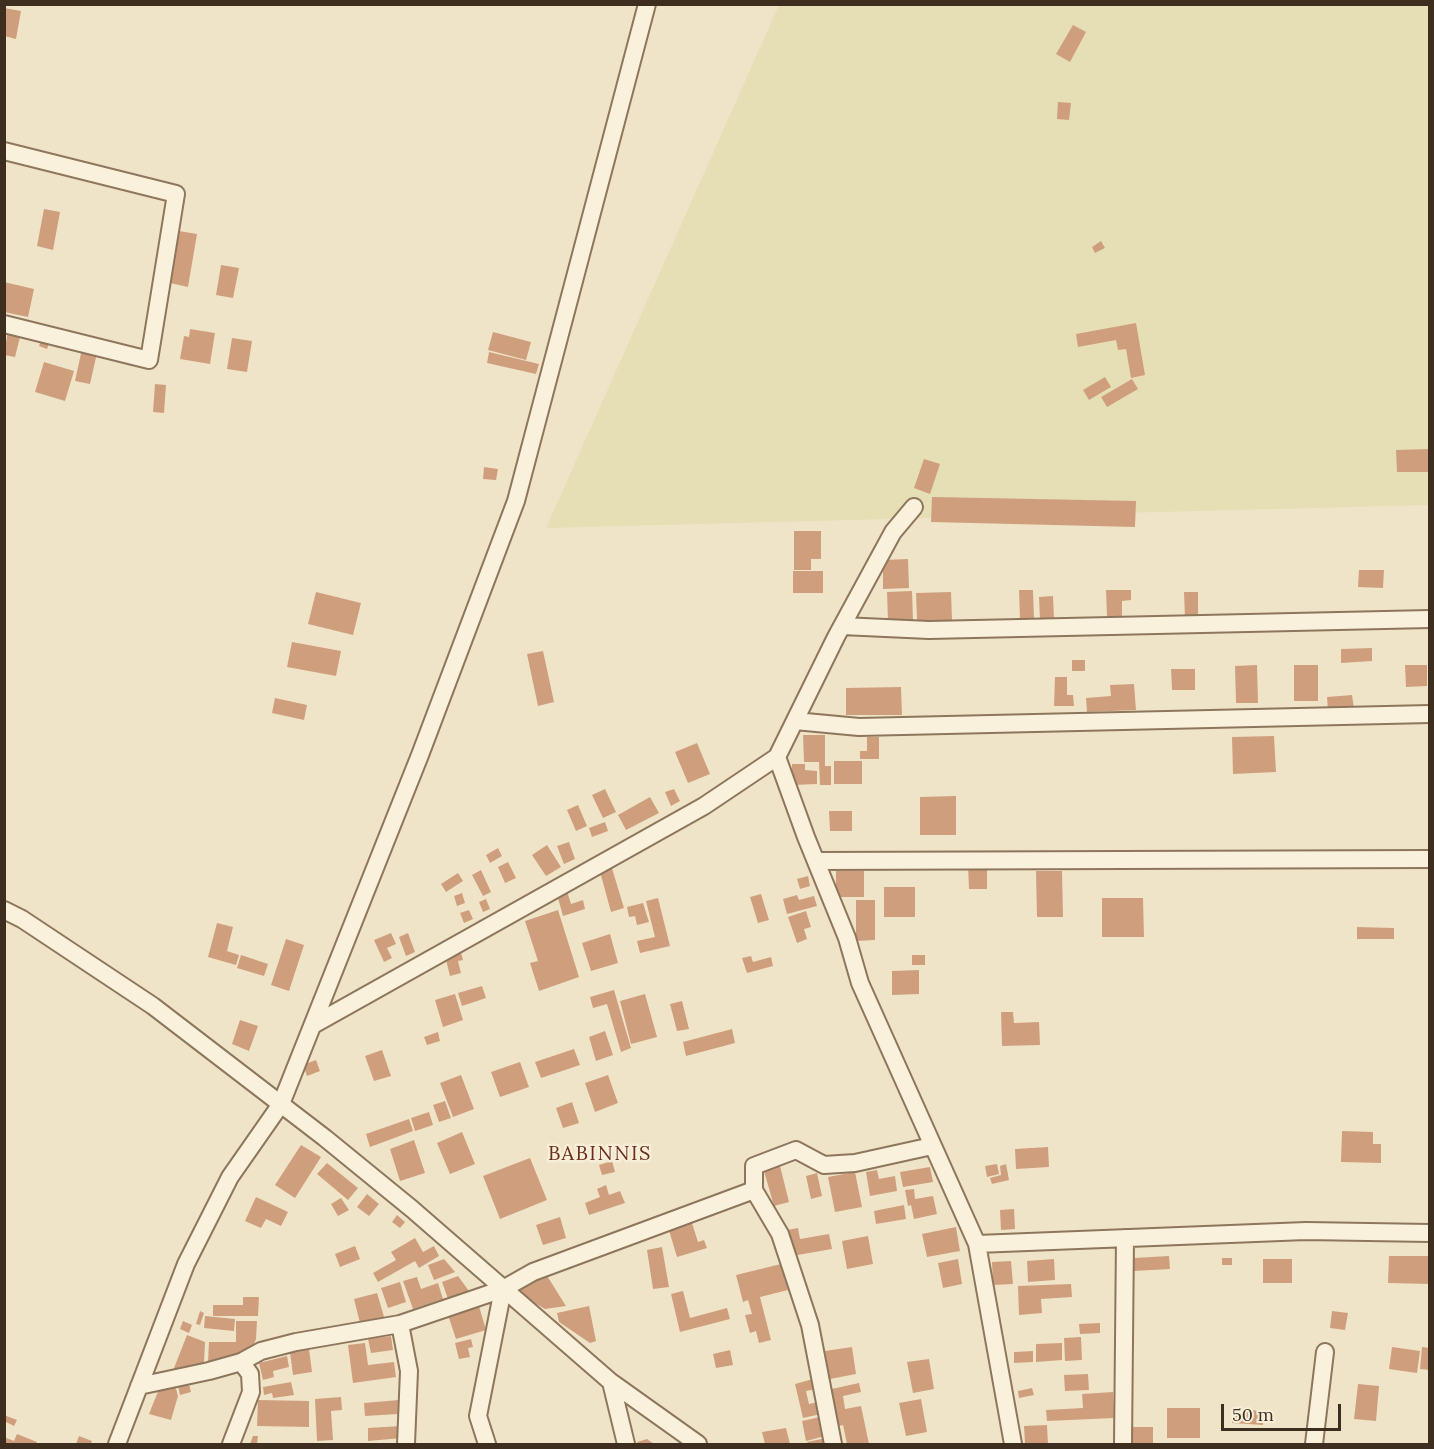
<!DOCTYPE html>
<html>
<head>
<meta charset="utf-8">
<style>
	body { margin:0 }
	#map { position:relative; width:1434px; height:1449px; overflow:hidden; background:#f0e4c8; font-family:Lora,serif }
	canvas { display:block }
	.frame { position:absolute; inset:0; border:6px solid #3d2e20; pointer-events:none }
	.scale { position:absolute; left:1221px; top:1404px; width:120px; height:27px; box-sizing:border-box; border:3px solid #3d2e20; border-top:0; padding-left:8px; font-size:18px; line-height:21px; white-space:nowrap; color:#3d2e20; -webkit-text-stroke:4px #f7eed8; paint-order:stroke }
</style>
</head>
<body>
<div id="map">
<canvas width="1434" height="1449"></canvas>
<div class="frame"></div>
<div class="scale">50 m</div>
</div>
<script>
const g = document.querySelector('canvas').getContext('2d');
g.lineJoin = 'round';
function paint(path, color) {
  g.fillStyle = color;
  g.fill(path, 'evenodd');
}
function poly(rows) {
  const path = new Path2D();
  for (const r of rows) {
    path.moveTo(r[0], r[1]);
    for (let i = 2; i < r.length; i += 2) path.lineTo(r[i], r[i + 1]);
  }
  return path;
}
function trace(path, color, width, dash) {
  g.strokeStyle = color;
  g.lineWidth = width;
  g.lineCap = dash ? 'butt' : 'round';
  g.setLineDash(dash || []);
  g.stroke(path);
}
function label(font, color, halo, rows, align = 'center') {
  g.font = font + ' Lora,serif';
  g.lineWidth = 5;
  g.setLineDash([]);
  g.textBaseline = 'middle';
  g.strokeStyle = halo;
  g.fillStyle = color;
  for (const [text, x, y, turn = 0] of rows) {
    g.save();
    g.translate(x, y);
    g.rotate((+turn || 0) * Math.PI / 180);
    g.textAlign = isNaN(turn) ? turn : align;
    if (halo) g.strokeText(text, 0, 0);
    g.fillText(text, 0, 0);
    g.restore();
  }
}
const farmland = poly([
	[779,5,1429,5,1429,505,546,528]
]);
const building = poly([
	[4,8,21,11,16,39,4,36],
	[1073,25,1086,32,1070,62,1056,54],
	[1058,102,1071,103,1069,120,1057,119],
	[44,209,60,212,53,250,37,246],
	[179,231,197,234,188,287,170,283],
	[1101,241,1105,248,1095,253,1092,247],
	[221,265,239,268,233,298,216,295],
	[4,282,34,289,28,317,4,312],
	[1136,323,1145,375,1131,378,1126,349,1118,350,1116,340,1078,347,1076,334],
	[190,329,215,333,210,364,180,359,184,336,189,337],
	[8,330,21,333,15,357,4,355],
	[493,332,531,342,526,360,488,350],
	[42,338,50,341,47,349,39,346],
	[232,338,252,341,247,372,227,369],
	[82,349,97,353,90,384,75,381],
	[489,352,539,364,536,374,487,363],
	[44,362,74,371,65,401,35,392],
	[1105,377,1111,387,1089,400,1083,390],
	[1132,379,1138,389,1107,407,1101,397],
	[155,384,166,385,164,413,153,412],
	[1430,449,1430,472,1397,472,1396,450],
	[924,459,940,464,930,494,914,488],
	[484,467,498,469,496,480,483,479],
	[932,497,1136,501,1135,527,931,522],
	[794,531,821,531,821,559,811,559,811,570,794,570],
	[908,559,909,588,883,589,883,560],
	[1359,570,1384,570,1383,588,1358,587],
	[793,571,823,571,823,593,793,593],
	[1019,590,1033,590,1034,619,1020,620],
	[1106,590,1131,590,1131,600,1122,601,1122,617,1107,617],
	[912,591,913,621,888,621,887,592],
	[316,592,361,603,353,635,308,624],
	[951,592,952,620,917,620,916,593],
	[1184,592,1198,592,1198,618,1185,618],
	[1053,596,1054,619,1040,620,1039,597],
	[292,642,341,651,336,676,287,667],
	[1372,648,1372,661,1341,663,1341,649],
	[543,651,554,702,538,706,527,654],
	[1072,660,1085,660,1085,671,1072,671],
	[1257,665,1258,703,1236,703,1235,666],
	[1294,665,1318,665,1318,701,1294,701],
	[1405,665,1427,665,1427,686,1406,687],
	[1171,669,1195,669,1195,690,1172,690],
	[1055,677,1067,677,1067,695,1073,695,1074,706,1054,706],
	[1134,684,1136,710,1087,712,1086,698,1111,696,1110,685],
	[901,687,902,715,846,715,846,688],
	[1352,695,1354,708,1328,710,1327,697],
	[275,698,307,705,304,720,272,713],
	[803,735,825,735,825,766,831,766,831,785,820,785,819,762,804,762],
	[1274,736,1276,772,1233,774,1232,737],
	[867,737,879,737,879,759,860,759,860,751,867,751],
	[697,743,710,774,688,783,675,752],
	[834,761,862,761,862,784,834,784],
	[792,764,805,764,805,770,817,771,817,784,792,785],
	[605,789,616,812,603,818,592,795],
	[674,789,680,801,671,806,665,792],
	[956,796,956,835,920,835,920,797],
	[650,797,659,813,626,830,618,815],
	[578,805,587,826,576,831,567,810],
	[829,811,852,811,852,831,830,831],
	[605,822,608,831,592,837,589,828],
	[569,842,575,859,564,864,557,846],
	[547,845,561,867,546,876,532,855],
	[498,848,502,856,490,863,486,855],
	[508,862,516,878,505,883,498,867],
	[611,865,624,908,611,912,599,868],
	[968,865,987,865,987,889,969,889],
	[481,870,491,892,483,896,472,875],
	[836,871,864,871,864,897,836,897],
	[1036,871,1062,871,1063,917,1037,917],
	[458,873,463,881,446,892,441,884],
	[808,876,810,886,800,889,797,879],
	[884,887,915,887,915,917,884,917],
	[566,888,571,904,583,900,585,909,563,916,556,891],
	[462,893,465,903,457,906,454,896],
	[761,894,769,920,758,923,750,897],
	[797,895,799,900,814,896,817,906,787,914,783,899],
	[658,898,670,946,640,953,637,941,655,937,646,901],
	[1102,898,1143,898,1144,937,1102,937],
	[486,899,490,909,483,912,479,902],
	[856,900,875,900,875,940,856,941],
	[643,903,649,922,637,925,635,916,629,917,627,907],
	[469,910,473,919,464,923,460,913],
	[558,910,579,977,539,991,530,963,538,961,525,921],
	[806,911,811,927,804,929,807,939,797,943,788,917],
	[217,923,233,927,227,951,239,955,236,965,208,957],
	[1357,927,1394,928,1394,939,1357,939],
	[391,933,396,944,387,948,392,958,384,962,374,940],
	[408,933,415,952,406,956,399,937],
	[610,934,618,963,591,971,582,943],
	[286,939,304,945,289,991,271,985],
	[460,949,463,960,458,961,461,973,450,976,444,952],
	[241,955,268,964,264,976,237,968],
	[912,955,925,955,925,965,912,965],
	[751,956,753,962,771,957,773,966,747,973,742,958],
	[919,970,919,994,892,995,892,971],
	[482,986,486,998,462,1006,458,993],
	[614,990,631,1048,621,1052,607,1004,593,1008,590,997],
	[455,994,463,1020,443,1027,435,1000],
	[645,994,657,1037,631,1044,620,1001],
	[682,1001,689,1029,677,1031,670,1004],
	[1001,1012,1013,1012,1014,1023,1039,1022,1040,1045,1002,1046],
	[240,1020,258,1026,249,1051,232,1044],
	[732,1029,735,1043,686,1056,683,1042],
	[605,1031,613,1055,596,1061,589,1037],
	[438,1032,440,1041,427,1045,424,1037],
	[574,1049,580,1065,541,1078,535,1062],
	[382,1050,391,1076,374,1081,365,1056],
	[316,1060,320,1071,307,1076,303,1065],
	[520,1062,529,1087,500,1097,491,1072],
	[461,1075,474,1109,453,1117,440,1083],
	[608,1075,618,1103,595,1112,585,1083],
	[445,1101,451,1118,439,1122,433,1105],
	[572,1102,579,1123,563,1128,556,1108],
	[429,1112,433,1125,415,1131,411,1118],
	[409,1119,413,1131,370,1147,366,1134],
	[1342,1131,1373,1132,1373,1144,1381,1144,1381,1163,1341,1162],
	[462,1132,475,1164,450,1174,437,1143],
	[414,1140,425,1173,400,1181,390,1149],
	[301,1145,321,1157,295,1198,275,1185],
	[1048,1147,1049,1167,1016,1169,1015,1149],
	[530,1158,547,1200,500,1219,483,1176],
	[612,1161,615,1172,602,1175,599,1165],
	[327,1163,358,1188,348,1200,317,1174],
	[997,1164,999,1174,987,1177,985,1166],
	[1006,1164,1009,1180,992,1184,990,1178,1001,1175,1000,1166],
	[780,1166,789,1202,774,1206,764,1171],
	[930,1167,933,1182,903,1187,900,1172],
	[877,1170,879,1179,895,1176,897,1191,870,1196,866,1172],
	[855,1172,862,1207,835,1212,828,1177],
	[817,1173,822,1196,811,1199,806,1176],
	[606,1185,609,1195,620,1191,625,1203,589,1215,585,1203,600,1197,597,1189],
	[914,1189,915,1199,933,1196,937,1214,914,1219,911,1205,908,1206,905,1190],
	[367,1194,379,1204,369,1216,357,1207],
	[256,1197,288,1212,281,1226,266,1219,261,1228,245,1221],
	[341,1198,349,1210,338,1216,331,1204],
	[904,1205,906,1219,876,1224,874,1211],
	[1014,1209,1015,1229,1001,1230,1000,1210],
	[397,1215,405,1222,400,1228,392,1222],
	[560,1217,566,1238,543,1245,536,1225],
	[691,1220,698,1242,704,1240,707,1248,677,1257,668,1227],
	[956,1227,960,1251,927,1257,922,1234],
	[798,1228,800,1239,829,1234,832,1249,792,1256,787,1230],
	[868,1236,873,1264,847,1269,842,1241],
	[415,1238,423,1252,434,1246,439,1256,419,1268,415,1261,378,1282,373,1273,396,1260,391,1252],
	[355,1246,360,1259,340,1267,335,1254],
	[662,1247,669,1287,653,1289,647,1250],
	[1169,1256,1170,1269,1134,1271,1134,1258],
	[1389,1256,1430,1256,1430,1284,1388,1283],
	[1222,1258,1232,1258,1232,1265,1222,1265],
	[444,1259,455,1272,434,1280,428,1265],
	[958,1259,962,1284,943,1288,938,1263],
	[1054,1259,1055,1280,1028,1282,1027,1261],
	[1263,1259,1292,1259,1292,1283,1263,1283],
	[1011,1261,1013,1284,993,1285,992,1262],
	[781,1264,788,1290,760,1297,771,1340,759,1343,756,1331,750,1333,745,1315,752,1314,748,1300,743,1302,736,1275],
	[544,1271,566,1306,545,1309,521,1295,517,1288],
	[458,1276,469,1291,448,1299,442,1282],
	[417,1277,421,1289,438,1283,443,1299,413,1309,403,1281],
	[400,1282,406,1302,388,1308,381,1288],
	[1071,1284,1072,1297,1041,1299,1042,1313,1019,1315,1018,1286],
	[683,1291,690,1318,727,1308,730,1319,680,1332,671,1294],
	[377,1293,385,1320,361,1327,354,1299],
	[243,1297,259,1297,258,1316,213,1316,213,1305,243,1305],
	[479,1306,486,1330,456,1339,448,1315],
	[589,1306,596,1341,590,1343,559,1322,557,1313],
	[200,1311,204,1313,200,1325,196,1324],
	[1332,1311,1348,1313,1345,1330,1330,1328],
	[205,1316,235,1319,234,1331,204,1328],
	[183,1321,192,1325,189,1333,180,1329],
	[236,1321,257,1321,256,1339,251,1351,208,1362,209,1342,236,1342],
	[1100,1323,1100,1333,1080,1334,1079,1324],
	[187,1335,205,1342,204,1363,195,1368,172,1373],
	[391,1336,393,1350,371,1353,368,1339],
	[1081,1337,1082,1360,1065,1361,1064,1338],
	[471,1339,473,1347,468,1348,470,1357,459,1359,455,1343],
	[365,1343,368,1365,394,1362,396,1377,353,1383,348,1345],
	[1062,1343,1062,1360,1036,1362,1036,1344],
	[852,1347,856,1374,830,1379,825,1351],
	[1392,1347,1420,1351,1417,1373,1389,1369],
	[1422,1347,1430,1348,1430,1370,1420,1369],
	[309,1349,312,1372,293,1375,290,1352],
	[730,1350,733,1365,716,1368,713,1354],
	[1033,1351,1033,1362,1014,1363,1014,1352],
	[287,1356,289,1367,273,1371,274,1377,263,1380,259,1363],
	[929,1359,934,1389,913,1393,907,1362],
	[1088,1374,1089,1390,1065,1391,1064,1375],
	[813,1379,816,1389,806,1391,809,1404,818,1402,821,1414,803,1418,795,1384],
	[291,1382,294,1395,273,1398,272,1393,264,1395,263,1387],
	[859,1383,861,1392,843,1396,845,1409,861,1406,869,1444,847,1444,843,1425,835,1427,827,1390],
	[189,1384,191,1392,180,1395,178,1386],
	[1358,1384,1379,1386,1376,1421,1354,1419],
	[175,1385,178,1396,171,1420,149,1414,159,1389],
	[1032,1388,1034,1395,1019,1398,1018,1391],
	[1113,1392,1114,1418,1047,1421,1046,1410,1083,1408,1082,1394],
	[341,1397,342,1410,331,1411,333,1440,317,1441,315,1399],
	[921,1399,927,1432,906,1436,899,1403],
	[258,1400,309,1401,309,1427,257,1426],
	[399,1400,399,1414,365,1416,364,1403],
	[1167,1408,1200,1408,1200,1438,1167,1438],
	[1233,1409,1264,1411,1263,1425,1232,1423],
	[4,1415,17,1420,14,1426,4,1421],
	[820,1417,825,1436,806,1441,802,1421],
	[1047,1425,1048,1444,1025,1444,1024,1426],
	[401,1426,402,1438,368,1441,368,1428],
	[1132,1427,1153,1427,1153,1444,1132,1444],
	[786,1428,790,1444,765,1444,762,1432],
	[17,1434,37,1442,36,1444,4,1444,4,1437,14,1441],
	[79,1436,92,1441,91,1444,76,1444],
	[253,1436,258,1436,257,1444,250,1444],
	[826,1438,827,1444,808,1444,807,1442],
	[647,1439,654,1444,638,1444,637,1442]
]);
const minor = poly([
	[4,151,176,194,149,360,4,324],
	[842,626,929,630,1430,619],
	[795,721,859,727,1430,714],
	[777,757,806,837,847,938,860,983,977,1244,1013,1444],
	[816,861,1430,859],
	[4,910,22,919,153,1006,325,1138,412,1209,611,1382,698,1444],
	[313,1025,704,806,777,757,836,637,893,532,914,507],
	[754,1190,780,1234,810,1325,833,1444],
	[977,1244,1306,1231,1430,1233],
	[611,1382,626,1444],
	[139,1386,209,1371,241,1362,261,1351,296,1342,400,1324],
	[117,1444,186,1264,230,1177,281,1104,420,755,516,501,647,4],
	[231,1444,251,1392,250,1374,241,1362],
	[406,1444,409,1371,400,1324,503,1289,533,1272,754,1190,754,1166,796,1150,824,1165,855,1163,932,1146],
	[487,1444,478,1416,503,1289],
	[1123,1444,1125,1238],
	[1314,1444,1325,1352]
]);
const quarterNames = [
	["BABINNIS",600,1154]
];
paint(farmland, '#e6deb5');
paint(building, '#cf9f7d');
trace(minor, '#8d765c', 20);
trace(minor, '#faf1dc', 16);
g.letterSpacing = '1.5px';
label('20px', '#6b2e1e', '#f7eed8', quarterNames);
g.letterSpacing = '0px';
</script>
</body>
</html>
